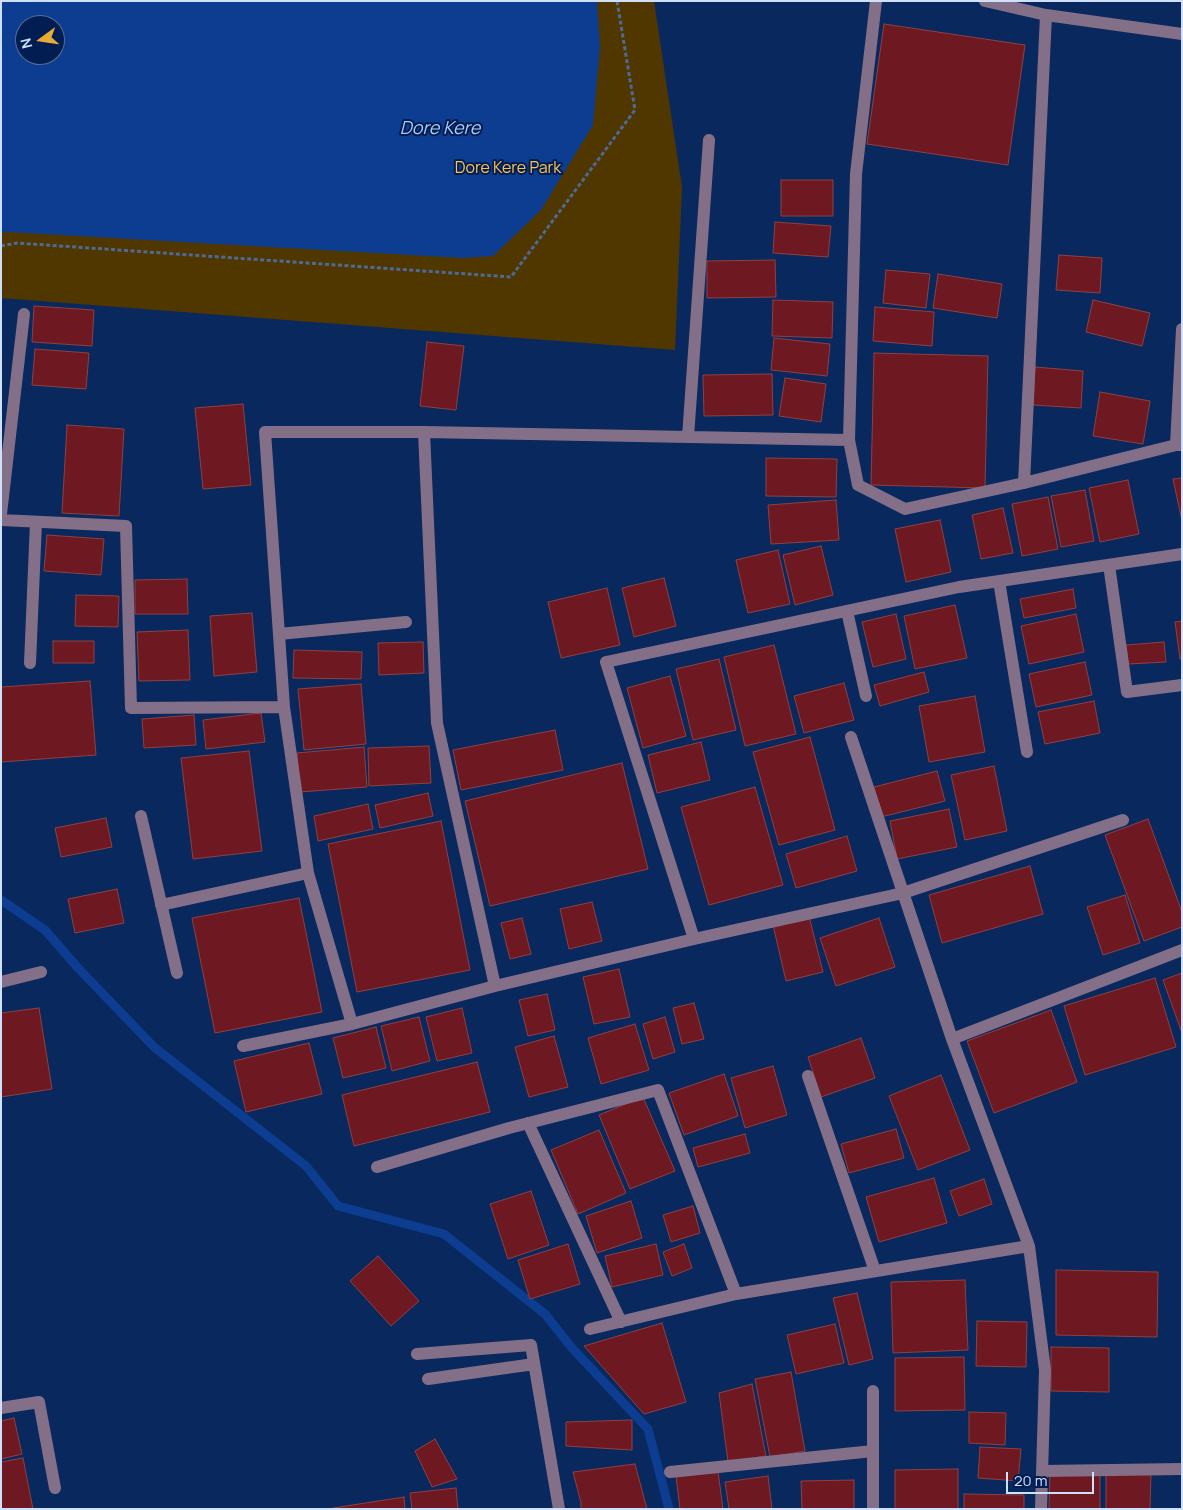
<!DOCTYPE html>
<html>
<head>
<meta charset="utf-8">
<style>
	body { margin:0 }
	#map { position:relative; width:1183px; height:1510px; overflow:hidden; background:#09285d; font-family:Manrope,sans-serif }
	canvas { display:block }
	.frame { position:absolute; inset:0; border:2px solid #cfe0fa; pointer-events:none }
	.north { position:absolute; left:15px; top:15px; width:50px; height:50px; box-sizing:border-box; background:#011d51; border:1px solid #536b95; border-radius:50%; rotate:256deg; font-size:14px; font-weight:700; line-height:20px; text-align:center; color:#cfe0fa }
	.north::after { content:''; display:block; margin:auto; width:18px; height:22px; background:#e6ac36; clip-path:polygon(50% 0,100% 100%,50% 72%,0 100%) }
	.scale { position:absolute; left:1006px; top:1472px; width:88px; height:22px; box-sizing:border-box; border:2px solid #cfe0fa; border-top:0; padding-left:6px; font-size:15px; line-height:18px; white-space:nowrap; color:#cfe0fa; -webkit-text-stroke:4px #011d51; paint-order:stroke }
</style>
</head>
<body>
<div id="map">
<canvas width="1183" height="1510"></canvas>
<div class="frame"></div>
<div class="north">N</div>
<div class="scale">20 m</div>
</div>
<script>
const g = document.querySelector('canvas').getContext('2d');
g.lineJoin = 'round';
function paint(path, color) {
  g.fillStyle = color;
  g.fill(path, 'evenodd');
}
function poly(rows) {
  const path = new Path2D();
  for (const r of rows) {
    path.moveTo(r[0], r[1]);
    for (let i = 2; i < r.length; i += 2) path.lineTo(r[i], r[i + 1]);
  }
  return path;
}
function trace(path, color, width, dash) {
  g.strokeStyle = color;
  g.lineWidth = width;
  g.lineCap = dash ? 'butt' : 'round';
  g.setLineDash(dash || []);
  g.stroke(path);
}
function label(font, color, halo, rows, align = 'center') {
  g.font = font + ' Manrope,sans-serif';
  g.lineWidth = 4;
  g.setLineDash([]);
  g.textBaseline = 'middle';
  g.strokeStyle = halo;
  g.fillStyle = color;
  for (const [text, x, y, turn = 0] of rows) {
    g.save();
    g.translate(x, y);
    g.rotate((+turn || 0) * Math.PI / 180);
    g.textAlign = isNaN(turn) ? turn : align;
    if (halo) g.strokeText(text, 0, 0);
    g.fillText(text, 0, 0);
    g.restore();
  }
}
const green = poly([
	[1,1,654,1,682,187,675,350,1,298],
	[25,25,55,25,55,55,25,55]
]);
const water = poly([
	[1,1,597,1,600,46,593,125,541,210,493,256,463,258,8,232,1,233],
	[25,25,55,25,55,55,25,55]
]);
const stream = poly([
	[1,900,45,930,78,968,154,1047,306,1166,338,1206,444,1234,545,1314,572,1348,648,1429,669,1509]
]);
const building = poly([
	[884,24,1025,45,1008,165,867,144,884,24],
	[781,180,833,180,833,216,781,216,781,180],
	[775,222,831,226,828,257,773,253,775,222],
	[1059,255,1102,258,1100,293,1056,290,1059,255],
	[775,260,776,297,707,298,707,261,775,260],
	[886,270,930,274,926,308,883,303,886,270],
	[938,274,1002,284,997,318,933,308,938,274],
	[773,300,833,302,832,338,772,336,773,300],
	[1093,300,1150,313,1142,346,1086,332,1093,300],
	[34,306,94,310,92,346,32,342,34,306],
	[875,307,934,312,932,346,873,341,875,307],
	[774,338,830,344,827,376,771,370,774,338],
	[427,342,464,346,456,410,420,406,427,342],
	[35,349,89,353,86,389,32,385,35,349],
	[874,353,988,356,985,488,871,485,874,353],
	[1035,367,1083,371,1081,408,1033,405,1035,367],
	[772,374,773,415,704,416,703,375,772,374],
	[785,378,826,384,821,422,779,416,785,378],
	[1100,392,1150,401,1143,444,1093,436,1100,392],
	[243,404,251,485,203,489,195,408,243,404],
	[67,425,124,429,119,516,62,513,67,425],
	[766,458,837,459,836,497,766,496,766,458],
	[1182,478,1182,521,1173,479,1182,478],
	[1128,480,1139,534,1100,542,1089,488,1128,480],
	[1085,490,1094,541,1061,547,1051,496,1085,490],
	[1048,497,1058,549,1022,556,1012,504,1048,497],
	[836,500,839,540,771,544,768,505,836,500],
	[1003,508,1013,553,981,559,972,515,1003,508],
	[940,520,951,572,906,582,895,529,940,520],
	[47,535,104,539,101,575,44,571,47,535],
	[821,546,833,595,795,605,783,555,821,546],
	[778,550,790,604,748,613,736,560,778,550],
	[664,578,676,626,634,637,622,588,664,578],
	[187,579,188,614,135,614,135,580,187,579],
	[607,588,620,645,561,658,548,602,607,588],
	[1073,589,1076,608,1024,618,1020,599,1073,589],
	[76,595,119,596,118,627,75,626,76,595],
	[955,605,967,658,915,669,904,616,955,605],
	[252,613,257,672,214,676,210,616,252,613],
	[896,614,906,659,873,667,862,622,896,614],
	[1076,614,1084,652,1029,664,1021,626,1076,614],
	[1182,621,1182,659,1180,659,1175,622,1182,621],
	[188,630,190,680,139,681,137,632,188,630],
	[53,641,94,641,94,663,53,663,53,641],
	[423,642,424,673,379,675,378,643,423,642],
	[1164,642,1166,662,1128,664,1126,645,1164,642],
	[774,645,796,734,745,746,724,657,774,645],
	[294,650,362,652,361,679,293,678,294,650],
	[719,659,736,730,693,740,676,669,719,659],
	[1085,662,1092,695,1036,707,1029,674,1085,662],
	[924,672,929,692,880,706,874,685,924,672],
	[670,676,686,736,643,748,627,688,670,676],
	[90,681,96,755,1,762,1,687,90,681],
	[844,683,854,720,804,733,794,696,844,683],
	[361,684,366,744,304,750,298,689,361,684],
	[975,696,985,752,929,762,919,706,975,696],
	[1094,701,1100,733,1045,744,1038,712,1094,701],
	[261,713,265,742,206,749,203,720,261,713],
	[194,715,196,745,144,748,142,719,194,715],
	[555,730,563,770,461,790,453,750,555,730],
	[810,737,835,830,779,845,753,752,810,737],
	[701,742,710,780,657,793,648,755,701,742],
	[429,746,431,783,369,786,368,748,429,746],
	[364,747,367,787,300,792,297,753,364,747],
	[249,751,262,851,193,859,181,758,249,751],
	[622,763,648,869,490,906,465,801,622,763],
	[994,766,1007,831,965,840,951,775,994,766],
	[937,771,945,801,881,817,874,787,937,771],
	[755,787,783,885,709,905,681,807,755,787],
	[428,793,433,816,380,828,375,805,428,793],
	[368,804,373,829,318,841,314,816,368,804],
	[949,809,957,847,897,859,890,821,949,809],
	[106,818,112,847,61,857,55,828,106,818],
	[1148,819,1182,912,1182,927,1144,941,1105,835,1148,819],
	[441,821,470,970,357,992,328,844,441,821],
	[847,836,857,871,796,888,786,854,847,836],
	[1030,866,1043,914,942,943,929,895,1030,866],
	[117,889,124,923,75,933,68,899,117,889],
	[1125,895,1140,943,1103,955,1087,907,1125,895],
	[299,898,322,1012,215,1033,192,918,299,898],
	[592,902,602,941,569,949,560,909,592,902],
	[809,916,823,972,786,981,773,925,809,916],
	[522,918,531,954,510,959,501,923,522,918],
	[879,918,895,967,836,986,820,938,879,918],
	[619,969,630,1017,594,1024,583,977,619,969],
	[1182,973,1182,1033,1163,980,1182,973],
	[1155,978,1176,1047,1085,1075,1064,1006,1155,978],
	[547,994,555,1030,528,1036,519,1000,547,994],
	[694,1003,704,1039,682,1044,673,1008,694,1003],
	[39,1008,52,1089,1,1097,1,1013,39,1008],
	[462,1008,472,1053,437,1061,426,1017,462,1008],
	[1051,1010,1077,1082,994,1113,967,1041,1051,1010],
	[419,1017,430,1061,392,1071,381,1026,419,1017],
	[665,1017,675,1052,653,1059,643,1024,665,1017],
	[635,1024,649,1070,601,1084,588,1038,635,1024],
	[376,1027,386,1068,343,1078,333,1038,376,1027],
	[554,1036,568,1087,529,1097,515,1047,554,1036],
	[861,1038,875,1078,821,1097,808,1057,861,1038],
	[309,1043,322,1094,246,1112,234,1061,309,1043],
	[477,1062,490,1112,354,1146,342,1095,477,1062],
	[773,1066,787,1115,745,1128,731,1078,773,1066],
	[724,1074,738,1116,684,1135,669,1093,724,1074],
	[941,1075,970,1150,918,1170,889,1096,941,1075],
	[643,1097,675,1171,630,1189,599,1115,643,1097],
	[896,1129,904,1158,849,1173,841,1144,896,1129],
	[599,1130,626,1193,578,1214,551,1150,599,1130],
	[745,1134,750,1153,698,1167,693,1148,745,1134],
	[934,1178,947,1223,879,1242,866,1197,934,1178],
	[984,1179,992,1204,959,1216,950,1191,984,1179],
	[531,1191,549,1245,508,1259,490,1204,531,1191],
	[631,1201,642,1238,597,1253,586,1216,631,1201],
	[693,1206,700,1233,671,1242,663,1215,693,1206],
	[568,1244,580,1284,530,1299,518,1260,568,1244],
	[656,1244,663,1275,612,1287,605,1256,656,1244],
	[684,1244,692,1268,672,1276,663,1252,684,1244],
	[378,1256,419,1301,391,1326,350,1281,378,1256],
	[1056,1270,1158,1272,1157,1337,1056,1335,1056,1270],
	[965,1280,968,1350,893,1353,891,1282,965,1280],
	[857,1293,873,1359,849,1365,833,1298,857,1293],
	[977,1321,1027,1322,1026,1367,976,1366,977,1321],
	[662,1323,686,1402,644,1414,584,1346,662,1323],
	[835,1324,844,1363,796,1374,787,1335,835,1324],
	[1051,1347,1109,1348,1109,1392,1051,1391,1051,1347],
	[964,1357,965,1410,895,1411,895,1358,964,1357],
	[791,1372,805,1451,770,1457,755,1379,791,1372],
	[752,1384,766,1456,728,1462,719,1393,752,1384],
	[969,1412,1006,1413,1005,1445,969,1443,969,1412],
	[14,1418,22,1454,1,1459,1,1421,14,1418],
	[632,1420,632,1450,566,1446,566,1422,632,1420],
	[435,1439,457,1479,432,1487,415,1451,435,1439],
	[980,1447,1021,1449,1018,1481,978,1478,980,1447],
	[23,1458,33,1509,1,1509,1,1462,23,1458],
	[635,1464,647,1509,581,1509,581,1503,573,1472,635,1464],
	[958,1469,958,1509,895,1509,895,1470,958,1469],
	[718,1471,723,1509,680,1509,676,1476,718,1471],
	[1106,1473,1151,1474,1150,1509,1106,1509,1106,1473],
	[1050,1474,1100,1475,1100,1509,1049,1509,1050,1474],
	[768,1476,772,1509,729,1509,725,1482,768,1476],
	[854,1480,854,1509,802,1509,801,1481,854,1480],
	[456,1488,458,1509,412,1509,410,1493,456,1488],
	[964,1494,1024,1495,1024,1509,964,1509,964,1494],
	[404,1497,405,1509,327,1509,404,1497]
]);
const path = poly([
	[1,246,17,243,511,277,635,110,617,1]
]);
const minor = poly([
	[876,1,856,174,849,440,858,485,905,509,1024,483,1176,445,1182,445],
	[985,1,1046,15,1182,34],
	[424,432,849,440],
	[688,437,709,140],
	[1176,445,1182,329],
	[1024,483,1046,15],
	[1,514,24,314],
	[1,520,126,526,131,708,284,707,265,432,424,432,437,723,495,986,352,1024,243,1046],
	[1109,565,1127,692,1182,685],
	[999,581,1027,752],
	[847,611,866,696],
	[279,634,406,622],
	[30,663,36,522],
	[284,707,308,873,352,1024],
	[851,737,952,1039,1029,1246,1045,1370,1041,1509],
	[141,816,177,973],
	[161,905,308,873],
	[694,939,606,662,959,587,1182,554],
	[1,982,41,972],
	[495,986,694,939,903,893,1123,820],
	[952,1039,1182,950],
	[808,1076,875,1271],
	[528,1123,621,1322],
	[377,1167,509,1128,658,1090,736,1294],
	[590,1329,736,1294,1029,1246],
	[417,1354,531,1345,559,1509],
	[428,1379,534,1364],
	[1,1408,39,1402,55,1488],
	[1042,1471,1182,1469],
	[670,1472,873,1451],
	[873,1509,873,1391]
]);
const parkNames = [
	["Dore Kere Park",508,169]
];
const waterNames = [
	["Dore Kere",440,129]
];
paint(green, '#503700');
paint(water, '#0c3d91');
trace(stream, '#0c3d91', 9);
paint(building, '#6e1921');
trace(building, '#8c4143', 1);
trace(path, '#4f6995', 3, [4, 2.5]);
trace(minor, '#846f88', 12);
label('16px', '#fcc253', '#011d51', parkNames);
label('italic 18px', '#aecaf7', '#011d51', waterNames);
</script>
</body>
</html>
